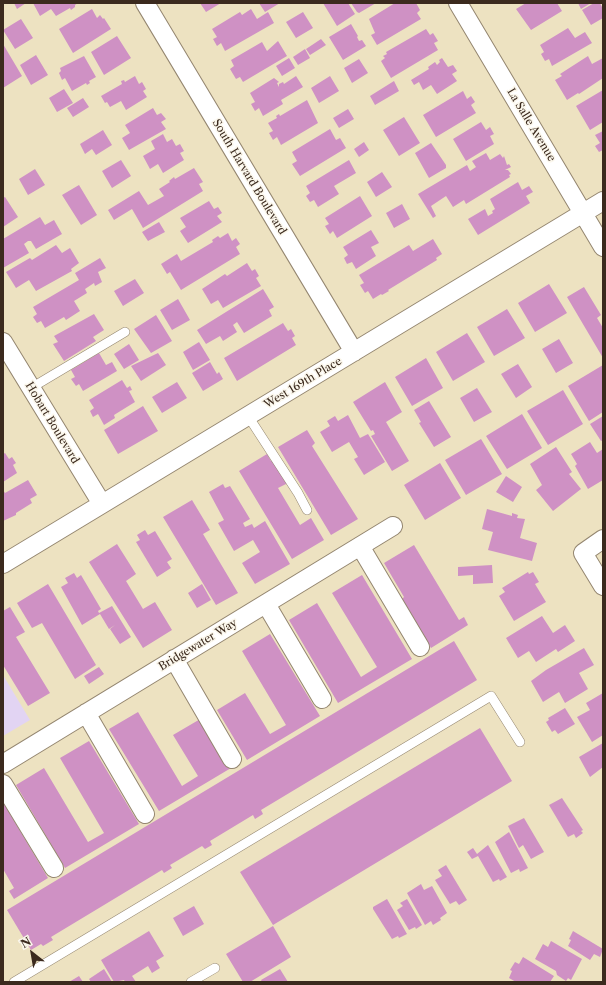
<!DOCTYPE html>
<html>
<head>
<meta charset="utf-8">
<style>
	body { margin:0 }
	#map { position:relative; width:606px; height:985px; overflow:hidden; background:#ede2c1; font-family:"Libre Caslon Text",serif }
	canvas { display:block }
	.frame { position:absolute; inset:0; border:4px solid #3b2a1e; pointer-events:none }
	.north { position:absolute; left:12px; top:933px; width:40px; height:40px; -webkit-text-stroke:3px #fbf7ec; paint-order:stroke; rotate:329deg; font-size:11px; font-weight:700; line-height:16px; text-align:center; color:#3b2a1e }
	.north::after { content:''; display:block; margin:auto; width:14px; height:18px; background:#3b2a1e; clip-path:polygon(50% 0,100% 100%,50% 72%,0 100%) }
</style>
</head>
<body>
<div id="map">
<canvas width="606" height="985"></canvas>
<div class="frame"></div>
<div class="north">N</div>
</div>
<script>
const g = document.querySelector('canvas').getContext('2d');
g.lineJoin = 'round';
function paint(path, color) {
  g.fillStyle = color;
  g.fill(path, 'evenodd');
}
function poly(rows) {
  const path = new Path2D();
  for (const r of rows) {
    path.moveTo(r[0], r[1]);
    for (let i = 2; i < r.length; i += 2) path.lineTo(r[i], r[i + 1]);
  }
  return path;
}
function trace(path, color, width, dash) {
  g.strokeStyle = color;
  g.lineWidth = width;
  g.lineCap = dash ? 'butt' : 'round';
  g.setLineDash(dash || []);
  g.stroke(path);
}
function label(font, color, halo, rows, align = 'center') {
  g.font = font + ' "Libre Caslon Text",serif';
  g.lineWidth = 3;
  g.setLineDash([]);
  g.textBaseline = 'middle';
  g.strokeStyle = halo;
  g.fillStyle = color;
  for (const [text, x, y, turn = 0] of rows) {
    g.save();
    g.translate(x, y);
    g.rotate((+turn || 0) * Math.PI / 180);
    g.textAlign = isNaN(turn) ? turn : align;
    if (halo) g.strokeText(text, 0, 0);
    g.fillText(text, 0, 0);
    g.restore();
  }
}
const built = poly([
	[3,675,30,720,3,736]
]);
const building = poly([
	[14,3,26,3,17,9],
	[33,3,78,3,75,5,75,7,71,10,70,8,56,16,51,9,40,16],
	[200,3,221,3,206,12],
	[259,3,280,3,265,12],
	[323,3,348,3,355,14,337,26],
	[351,3,376,3,359,13,357,12],
	[395,3,416,3,420,10,417,13,421,19,377,45,371,35,375,33,369,19],
	[526,3,557,3,562,11,531,30,516,9],
	[578,3,591,3,581,9],
	[594,3,600,3,603,9,603,18,591,25,582,10],
	[92,9,97,18,100,15,103,19,104,18,111,29,73,53,59,29],
	[251,9,257,19,268,12,274,23,225,51,221,43,217,46,213,39,217,37,212,29,240,12,242,15],
	[303,12,313,28,296,38,286,22],
	[21,19,33,38,15,49,3,30],
	[351,24,358,36,357,37,359,41,362,40,366,46,343,60,329,37],
	[568,28,575,38,585,32,592,43,552,66,549,59,545,61,541,54,544,52,540,45],
	[426,29,430,35,433,33,438,41,434,43,438,50,391,78,381,61,385,58,383,56,387,54,386,52],
	[117,36,131,58,104,75,91,52],
	[321,39,326,45,310,55,306,49],
	[278,41,287,56,243,82,240,77,236,79,230,69,234,66,231,60,262,42,267,51],
	[3,44,22,76,3,88],
	[305,49,310,58,298,65,293,57],
	[36,55,48,75,31,85,20,65],
	[84,56,96,77,89,81,90,83,87,85,86,83,72,91,65,78,62,80,59,73,61,71,60,68],
	[588,56,592,64,603,58,603,78,579,94,578,93,567,100,555,80,562,76,560,74],
	[289,58,295,68,282,76,276,66],
	[442,58,448,67,453,65,457,71,452,74,457,81,437,94,431,85,423,90,419,82,414,85,411,80,429,69,428,67,435,62,437,65,440,62,439,60],
	[359,59,368,73,352,83,344,68],
	[135,76,139,84,142,82,146,89,143,91,147,97,126,110,121,101,110,107,107,102,105,103,101,96,122,84,121,81,124,80,125,82],
	[296,76,303,87,281,100,283,104,263,116,259,108,255,111,251,104,255,102,250,93,274,78,279,82,277,83,279,87,279,84,283,82,284,84],
	[330,76,339,91,319,103,311,88],
	[394,81,399,91,375,105,370,96],
	[64,89,73,103,57,112,49,98],
	[603,90,603,122,590,130,576,106],
	[463,91,467,99,471,96,475,102,471,105,476,113,436,137,423,115],
	[83,98,89,107,73,117,67,108],
	[307,100,318,123,281,145,277,137,273,140,269,133,273,131,268,123,277,118,276,116,279,114,280,116],
	[153,108,157,115,161,113,166,119,161,122,166,129,129,150,122,138,130,133,125,125],
	[348,109,354,119,339,128,333,118],
	[404,117,420,143,399,156,383,130],
	[481,122,486,130,490,127,494,134,490,136,494,144,466,161,453,139],
	[330,129,336,140,340,138,346,148,300,176,292,164,297,161,292,152],
	[103,130,112,145,96,155,92,149,85,154,80,144],
	[603,131,603,150,599,152,595,146,600,143,595,135],
	[163,134,167,142,172,139,176,146,180,144,184,151,180,153,184,160,163,173,158,164,150,169,143,156,155,149,151,141],
	[364,142,369,150,359,157,354,149],
	[431,143,446,165,446,168,429,178,415,153],
	[486,153,490,160,500,154,503,158,504,156,507,165,509,164,511,167,505,170,508,170,511,174,509,175,510,177,466,204,464,200,453,207,446,196,431,206,436,216,433,218,418,194,467,165,470,171,476,167,472,161],
	[121,160,131,176,112,188,102,171],
	[349,160,356,173,334,186,339,194,318,207,314,200,310,202,306,196,310,193,306,186],
	[194,168,203,182,199,184,203,191,143,228,132,209,114,220,108,210,139,191,148,205,164,196,159,189,170,182,169,181,174,177,175,179],
	[35,169,45,185,28,195,19,179],
	[382,172,392,187,376,197,367,182],
	[518,182,522,190,529,186,533,192,526,196,530,203,478,235,468,219,485,209,488,216,493,213,492,211,495,209,490,199],
	[79,185,97,215,81,225,62,195],
	[360,196,372,216,337,238,333,231,330,234,325,226,329,224,325,218],
	[5,197,18,217,3,227,3,198],
	[209,201,214,209,218,207,222,213,217,216,222,222,188,243,180,231,186,227,180,218],
	[402,204,410,219,394,228,386,213],
	[40,217,45,225,54,220,62,234,36,249,31,241,28,241,24,244,29,253,3,268,3,239],
	[159,222,165,232,148,241,142,232],
	[371,230,379,243,371,247,376,256,356,269,352,262,347,264,344,258,348,255,343,247],
	[228,233,232,241,236,238,240,244,236,247,240,254,181,290,170,272,167,274,161,264,177,254,181,261,213,242,212,240,218,236,220,238],
	[433,239,442,254,436,258,437,260,388,290,389,291,382,295,381,294,373,299,368,291,365,293,360,285,364,283,359,275,409,245,413,251],
	[56,245,62,253,70,248,79,263,71,269,72,271,36,291,29,280,16,288,6,272,23,262,30,258,32,260],
	[100,258,106,268,98,272,102,282,95,286,94,283,85,289,87,293,74,301,80,311,66,320,64,317,45,328,41,321,37,323,33,317,37,314,33,307,79,280,75,273],
	[247,263,252,271,255,269,259,276,256,278,261,286,223,308,218,300,211,304,202,289,225,274,227,276],
	[135,279,144,293,123,306,114,291],
	[549,284,567,313,535,332,518,303],
	[584,287,601,315,597,318,603,328,603,358,567,297],
	[263,289,274,307,269,310,272,316,244,333,237,322,233,325,237,332,223,341,220,336,206,344,197,330],
	[178,299,190,320,172,330,160,310],
	[507,309,525,338,494,356,477,327],
	[94,314,104,330,93,337,96,341,64,361,53,344,58,342,54,336],
	[156,315,172,341,151,353,134,329],
	[283,323,288,331,291,329,295,336,292,338,296,345,237,381,224,358],
	[467,333,485,362,453,381,436,352],
	[559,339,573,363,556,373,542,349],
	[199,342,210,360,193,370,183,352],
	[129,344,139,360,124,369,114,354],
	[99,353,106,365,112,362,117,371,83,391,79,384,76,386,71,379,75,377,71,370],
	[158,353,166,365,141,381,131,366],
	[426,358,443,388,412,406,395,377],
	[210,362,217,374,219,372,223,379,203,391,192,373],
	[518,364,532,387,516,398,501,374],
	[603,365,603,412,589,421,568,386],
	[122,380,127,388,130,386,132,390,129,391,135,402,114,415,115,418,104,425,98,414,93,417,90,411,94,408,89,400],
	[177,382,187,398,162,413,152,397],
	[385,382,402,412,386,422,409,461,392,471,371,436,375,434,373,430,371,431,353,402],
	[477,388,492,412,474,422,460,398],
	[563,390,583,424,548,445,527,411],
	[429,401,451,437,434,447,419,423,421,422,414,410],
	[143,406,158,431,118,454,104,430],
	[522,414,542,448,507,469,486,436],
	[348,415,360,438,368,434,385,462,364,475,354,459,358,457,349,442,332,452,320,432,330,426,327,421,335,416,338,421],
	[603,416,603,440,601,441,590,424],
	[307,430,315,443,312,446,358,519,331,535,278,447],
	[481,439,502,474,466,495,445,460],
	[590,442,597,453,603,449,603,480,588,489,575,466,577,464,571,454],
	[556,447,572,472,569,474,581,489,553,511,536,490,542,485,530,464],
	[5,453,9,459,12,457,16,463,13,465,17,473,3,482,3,454],
	[267,454,271,461,274,459,288,483,278,488,300,525,311,518,324,540,292,559,239,471],
	[440,463,461,498,425,520,404,485],
	[506,476,522,487,513,502,496,492],
	[28,480,37,495,30,499,32,503,16,513,16,515,3,521,3,490,5,493],
	[223,484,225,488,230,486,250,519,243,523,245,527,252,524,254,528,265,521,290,564,255,584,242,563,260,552,253,540,234,551,218,523,224,520,209,492],
	[192,500,210,530,203,534,238,593,216,605,163,517],
	[487,509,512,516,512,513,518,515,517,518,525,519,520,538,537,543,532,561,488,550,493,532,482,529],
	[145,530,148,535,155,531,172,559,167,562,171,568,157,577,136,542,140,540,137,535],
	[117,544,136,574,126,581,143,609,155,602,172,630,143,648,89,562],
	[414,545,459,620,464,617,468,625,431,648,402,599,404,597,384,563],
	[492,565,493,583,473,584,473,575,458,576,458,567],
	[528,572,529,574,533,572,539,582,535,584,546,602,514,621,499,596,505,592,502,588],
	[74,573,77,578,81,575,101,609,98,611,99,613,112,606,131,637,120,644,110,629,115,625,109,629,100,614,82,625,61,587,68,583,65,578],
	[362,575,412,659,338,703,289,620,317,603,361,677,377,667,332,593],
	[48,584,96,665,75,679,42,623,32,628,17,603],
	[202,584,211,600,197,608,188,593],
	[10,607,25,632,16,637,50,693,28,706,3,665,3,611],
	[542,616,553,633,565,625,575,641,558,652,556,649,536,662,529,651,518,658,506,638],
	[270,634,320,716,247,760,217,710,245,693,270,734,286,725,242,651],
	[454,641,477,680,261,810,263,814,255,819,253,815,210,841,212,845,205,849,202,846,170,865,172,868,164,873,162,870,51,937,53,940,43,946,41,944,31,950,7,910],
	[584,648,594,665,579,673,588,689,565,703,559,692,543,702,531,681,546,670],
	[99,667,104,674,89,684,84,676],
	[603,693,603,735,592,742,577,717,590,710,586,703],
	[565,708,575,724,558,734,555,730,552,732,546,722,549,720,548,718],
	[138,712,182,786,198,776,173,735,202,718,231,768,159,811,109,729],
	[480,728,512,781,273,925,240,872],
	[89,741,139,824,65,868,16,785,44,768,88,842,104,833,60,758],
	[603,743,603,767,590,777,579,757],
	[562,798,583,830,581,831,583,833,576,838,574,834,568,837,549,805],
	[3,802,48,878,14,899,9,891,14,888,3,869],
	[524,818,544,852,531,859,523,845,519,848,508,826],
	[509,832,528,868,520,872,519,869,511,873,495,842],
	[488,845,507,877,500,881,499,879,493,882,478,856,472,859,467,852,473,848,477,854],
	[446,865,467,900,459,905,456,901,450,904,435,880,442,876,438,870],
	[421,884,424,890,432,886,447,913,440,918,441,920,433,925,431,921,425,925,407,893],
	[387,899,407,934,399,938,398,936,392,939,373,909,373,907],
	[407,899,422,925,416,929,415,927,409,930,397,910,403,906,400,903],
	[194,906,204,924,183,936,173,918],
	[273,926,291,957,250,982,243,982,226,954],
	[149,931,164,956,156,961,160,968,152,973,148,966,132,976,136,982,125,982,124,980,114,982,101,960],
	[573,931,603,949,600,957,594,954,590,960,568,946,571,940,569,939],
	[551,941,582,959,571,980,568,978,566,981,557,975,556,971,535,959,543,944,548,947],
	[523,957,554,976,550,982,516,982,509,978,512,971,510,970,515,962,519,964],
	[104,969,112,982,91,982,89,979],
	[280,969,288,982,262,982,261,980],
	[79,976,83,982,69,982]
]);
const lane = poly([
	[31,388,125,332],
	[248,416,298,493,307,510],
	[14,982,491,696,520,742],
	[191,982,215,968]
]);
const street = poly([
	[145,3,354,352],
	[458,3,603,247],
	[3,342,102,504],
	[603,539,583,553,603,586],
	[360,546,420,647],
	[3,564,603,201],
	[266,604,322,699],
	[174,659,232,759],
	[86,713,145,814],
	[3,764,393,526],
	[3,784,54,868]
]);
const streetNames = [
	["La Salle Avenue",531,125,59],
	["South Harvard Boulevard",249,177,59],
	["West 169th Place",303,383,-31],
	["Hobart Boulevard",52,423,59],
	["Bridgewater Way",198,645,-31]
];
paint(built, '#e2d4f3');
paint(building, '#cf91c4');
trace(lane, '#948670', 10);
trace(street, '#948670', 20);
trace(lane, '#fff', 9);
trace(street, '#fff', 18);
label('11px', '#3b2a1e', '#fbf7ec', streetNames);
</script>
</body>
</html>
